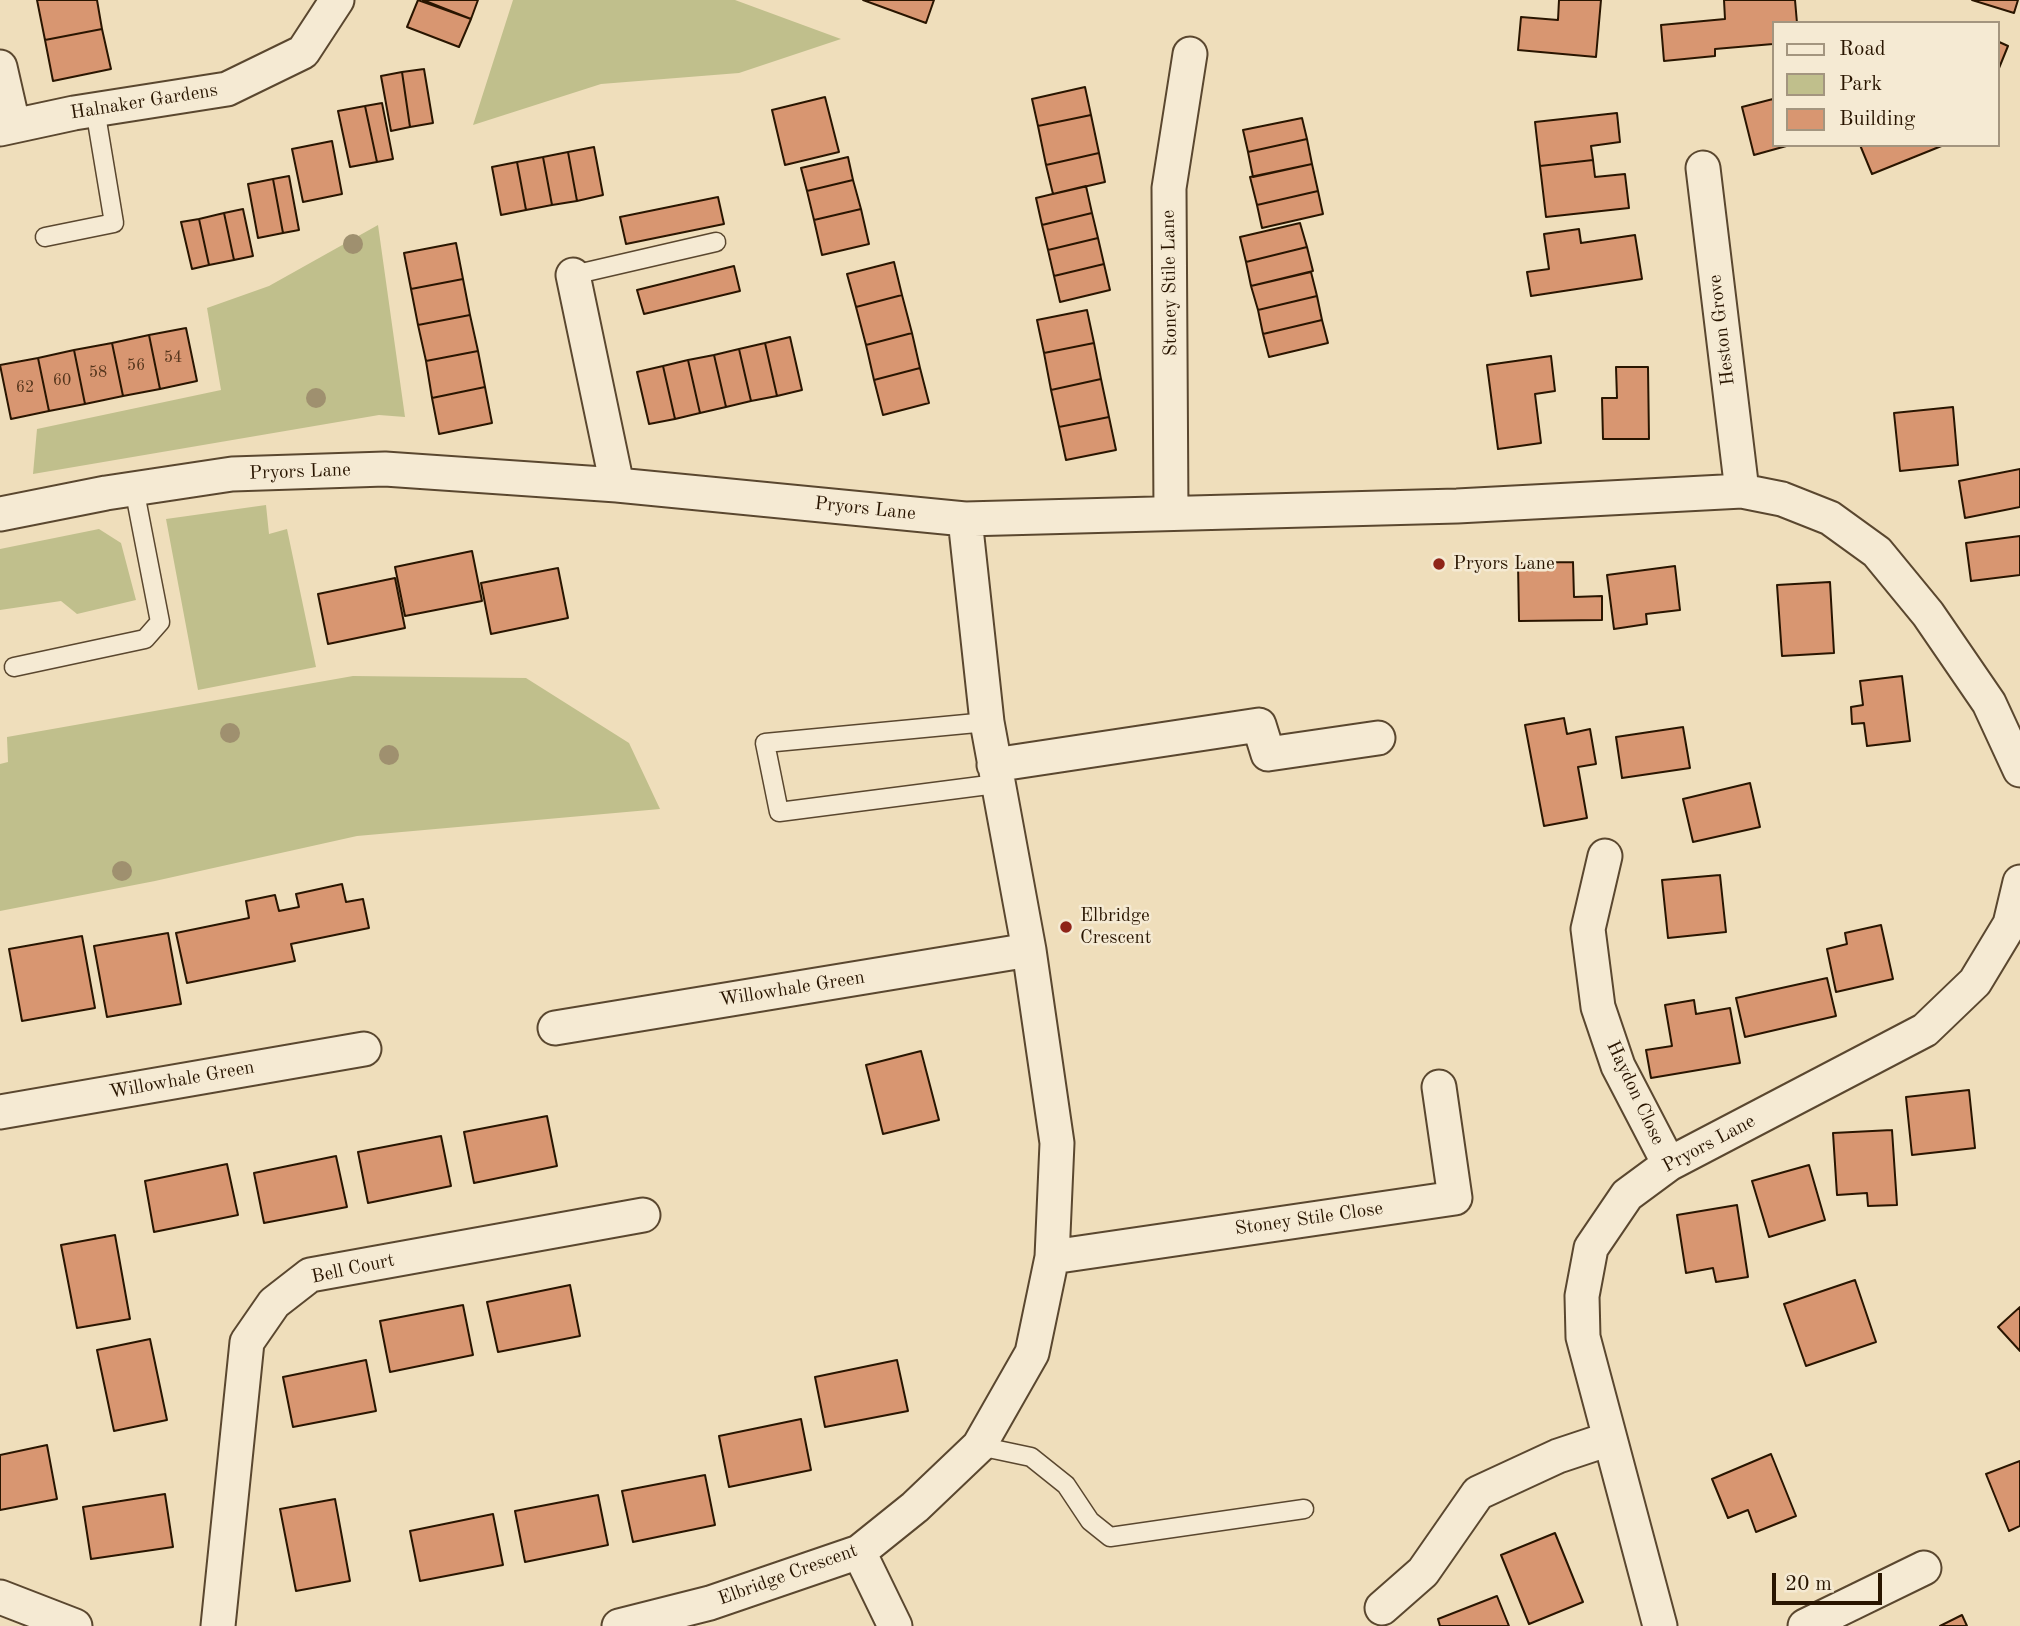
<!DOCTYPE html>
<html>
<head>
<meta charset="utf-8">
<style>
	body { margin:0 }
	#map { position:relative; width:2020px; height:1626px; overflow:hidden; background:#efdebb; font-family:"Old Standard TT",serif }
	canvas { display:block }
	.legend { position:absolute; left:1772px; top:21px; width:228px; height:126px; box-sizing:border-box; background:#f5ead3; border:2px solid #a3957f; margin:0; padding:9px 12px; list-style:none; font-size:21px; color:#291500 }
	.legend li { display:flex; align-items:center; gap:14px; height:35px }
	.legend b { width:35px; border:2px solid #a3957f }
	.scale { position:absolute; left:1772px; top:1573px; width:110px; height:32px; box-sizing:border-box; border:4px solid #291500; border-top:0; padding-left:9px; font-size:21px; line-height:24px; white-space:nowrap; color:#291500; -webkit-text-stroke:5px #f5ead3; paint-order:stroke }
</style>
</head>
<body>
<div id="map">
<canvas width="2020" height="1626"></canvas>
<ul class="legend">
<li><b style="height:9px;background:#f5ead3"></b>Road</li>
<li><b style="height:19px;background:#c0bf8c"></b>Park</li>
<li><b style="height:19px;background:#d89671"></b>Building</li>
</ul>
<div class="scale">20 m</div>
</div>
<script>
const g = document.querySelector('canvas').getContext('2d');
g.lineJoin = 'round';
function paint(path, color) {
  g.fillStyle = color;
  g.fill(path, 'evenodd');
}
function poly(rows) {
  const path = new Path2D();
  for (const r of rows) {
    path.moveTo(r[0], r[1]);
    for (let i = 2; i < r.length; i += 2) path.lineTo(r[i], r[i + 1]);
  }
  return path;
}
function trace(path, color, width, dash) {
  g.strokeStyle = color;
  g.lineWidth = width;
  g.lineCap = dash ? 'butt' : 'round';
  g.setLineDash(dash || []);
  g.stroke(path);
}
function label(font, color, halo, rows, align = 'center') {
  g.font = font + ' "Old Standard TT",serif';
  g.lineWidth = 5;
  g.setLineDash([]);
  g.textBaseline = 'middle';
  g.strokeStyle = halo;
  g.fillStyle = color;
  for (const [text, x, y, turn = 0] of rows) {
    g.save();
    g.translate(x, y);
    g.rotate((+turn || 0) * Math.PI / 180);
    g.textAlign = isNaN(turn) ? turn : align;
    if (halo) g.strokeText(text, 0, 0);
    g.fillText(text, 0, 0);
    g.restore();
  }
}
const green = poly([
	[513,0,735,0,841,39,739,73,601,84,473,125],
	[378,225,405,417,379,415,33,474,37,429,221,390,207,308,269,286],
	[266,505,269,534,287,529,316,667,198,690,166,519],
	[99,529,121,543,136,600,77,614,61,601,0,610,0,549],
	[353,676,526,678,629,743,660,809,357,836,155,881,0,911,0,764,8,762,7,737]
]);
const building = poly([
	[37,0,97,0,102,29,45,40,37,0],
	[418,0,471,19,459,47,407,27,418,0],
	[423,0,478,0,471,19,423,0],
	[863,0,934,0,926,23,863,0],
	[1559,0,1601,0,1596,57,1518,50,1521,17,1558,20,1559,0],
	[1724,0,1795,0,1797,23,1773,23,1773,44,1715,49,1715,56,1664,61,1661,25,1725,19,1724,0],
	[1972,0,2018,0,2014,13,1972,0],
	[102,29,111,69,53,81,45,40,102,29],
	[1997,41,2008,46,1997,73,1997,41],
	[424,69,433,123,410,127,402,72,424,69],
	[402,72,410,127,391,131,381,76,402,72],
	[1085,87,1091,115,1038,126,1032,99,1085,87],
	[825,97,839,152,785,165,772,110,825,97],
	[1773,99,1773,145,1790,145,1754,155,1742,107,1773,99],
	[382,103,393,159,377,162,365,106,382,103],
	[365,106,377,162,350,167,338,111,365,106],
	[1617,113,1620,142,1591,146,1593,160,1540,166,1535,122,1617,113],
	[1091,115,1099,153,1046,165,1038,126,1091,115],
	[1302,118,1307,139,1248,152,1243,130,1302,118],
	[1307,139,1312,164,1253,177,1248,152,1307,139],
	[332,141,342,194,303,202,292,149,332,141],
	[1860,145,1944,145,1872,174,1860,145],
	[594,147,603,195,577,201,568,152,594,147],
	[568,152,577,201,552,205,543,157,568,152],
	[1099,153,1105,182,1053,194,1046,165,1099,153],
	[543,157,552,205,526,210,517,162,543,157],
	[848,157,853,180,807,191,801,168,848,157],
	[1593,160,1595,177,1625,174,1629,208,1546,217,1540,166,1593,160],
	[517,162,526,210,501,215,492,167,517,162],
	[1312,164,1318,191,1257,205,1250,177,1312,164],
	[289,176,299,230,283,233,273,179,289,176],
	[273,179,283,233,258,238,248,184,273,179],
	[853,180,861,209,814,220,807,191,853,180],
	[1086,186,1092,213,1042,225,1036,198,1086,186],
	[1318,191,1323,214,1262,228,1257,205,1318,191],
	[718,197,724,224,626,244,620,217,718,197],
	[243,209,253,256,234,260,224,213,243,209],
	[861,209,869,244,822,255,814,220,861,209],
	[224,213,234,260,209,265,199,219,224,213],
	[1092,213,1098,238,1048,250,1042,225,1092,213],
	[199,219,209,265,192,269,181,222,199,219],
	[1300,223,1307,247,1246,262,1240,237,1300,223],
	[1579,229,1581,243,1635,235,1642,279,1531,296,1527,272,1549,269,1544,234,1579,229],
	[1098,238,1104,264,1054,276,1048,250,1098,238],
	[456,243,463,279,411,289,404,253,456,243],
	[1307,247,1313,271,1251,286,1246,262,1307,247],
	[894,262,902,295,856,307,847,274,894,262],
	[1104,264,1110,290,1060,302,1054,276,1104,264],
	[734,266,740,291,644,314,637,290,734,266],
	[1311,272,1317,296,1258,310,1251,286,1311,272],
	[463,279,470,315,418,325,411,289,463,279],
	[902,295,912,333,866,345,856,307,902,295],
	[1317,296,1322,320,1263,334,1258,310,1317,296],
	[1087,310,1094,343,1044,353,1037,320,1087,310],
	[470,315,478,351,426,361,418,325,470,315],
	[1322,320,1328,343,1269,357,1263,334,1322,320],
	[186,328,197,381,160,389,149,335,186,328],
	[912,333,920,368,874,380,866,345,912,333],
	[149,335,160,389,123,396,112,343,149,335],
	[790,337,802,390,777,396,765,343,790,337],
	[112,343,123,396,85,404,74,350,112,343],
	[765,343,777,396,751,401,739,349,765,343],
	[1094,343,1101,379,1051,390,1044,353,1094,343],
	[739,349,751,401,726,407,714,355,739,349],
	[74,350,85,404,49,411,38,358,74,350],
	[478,351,485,387,432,398,426,361,478,351],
	[714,355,726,407,700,413,688,360,714,355],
	[1551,356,1555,391,1535,394,1541,443,1498,449,1487,365,1551,356],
	[38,358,49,411,11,419,0,365,38,358],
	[688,360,700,413,675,419,663,366,688,360],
	[663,366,675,419,649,424,637,372,663,366],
	[1616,367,1648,367,1649,439,1603,439,1602,398,1617,398,1616,367],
	[920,368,929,403,883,415,874,380,920,368],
	[1101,379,1109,417,1059,427,1051,390,1101,379],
	[485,387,492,423,439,434,432,398,485,387],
	[1953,407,1958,465,1900,471,1894,413,1953,407],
	[1109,417,1116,450,1066,460,1059,427,1109,417],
	[2020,469,2020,507,1965,518,1959,481,2020,469],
	[2020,536,2020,575,1971,581,1966,543,2020,536],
	[472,551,482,601,405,616,395,567,472,551],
	[1573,562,1574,597,1602,596,1602,620,1519,621,1518,563,1573,562],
	[1675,566,1680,610,1646,614,1647,624,1614,629,1607,575,1675,566],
	[558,568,568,618,491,634,481,583,558,568],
	[395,578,405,628,328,644,318,594,395,578],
	[1830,582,1834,653,1782,656,1777,585,1830,582],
	[1902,676,1910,741,1867,746,1864,723,1852,724,1851,707,1863,705,1860,681,1902,676],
	[1564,718,1567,734,1590,729,1596,764,1578,767,1587,818,1544,826,1525,725,1564,718],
	[1683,727,1690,768,1622,778,1616,737,1683,727],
	[1750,783,1760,827,1693,842,1683,799,1750,783],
	[1720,875,1726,932,1668,938,1662,880,1720,875],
	[342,884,346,902,363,899,369,928,291,944,295,961,187,983,176,933,249,918,246,901,275,895,279,911,299,907,296,894,342,884],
	[1881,925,1893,979,1836,992,1827,949,1847,944,1845,933,1881,925],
	[168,933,181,1004,107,1017,94,946,168,933],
	[82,936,95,1008,22,1021,9,949,82,936],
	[1827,978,1836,1016,1745,1037,1736,998,1827,978],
	[1694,1000,1696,1014,1730,1008,1740,1063,1651,1078,1646,1050,1672,1046,1665,1005,1694,1000],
	[921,1051,939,1120,883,1134,866,1065,921,1051],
	[1969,1090,1975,1148,1912,1155,1906,1097,1969,1090],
	[547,1116,557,1166,474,1183,464,1132,547,1116],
	[1892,1130,1897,1205,1868,1206,1867,1193,1837,1195,1833,1133,1892,1130],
	[441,1136,451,1186,368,1203,358,1152,441,1136],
	[336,1156,347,1207,264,1223,254,1173,336,1156],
	[227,1164,238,1215,154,1232,145,1181,227,1164],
	[1809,1165,1825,1220,1769,1237,1752,1181,1809,1165],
	[1737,1205,1748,1277,1716,1282,1713,1268,1686,1273,1677,1215,1737,1205],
	[115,1235,130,1319,77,1328,61,1245,115,1235],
	[1855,1280,1876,1342,1806,1366,1784,1304,1855,1280],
	[570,1285,580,1336,498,1352,487,1302,570,1285],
	[463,1305,473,1355,390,1372,380,1321,463,1305],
	[2020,1307,2020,1351,1998,1327,2020,1307],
	[150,1339,167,1420,114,1431,97,1350,150,1339],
	[366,1360,376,1411,293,1427,283,1377,366,1360],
	[897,1360,908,1411,825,1427,815,1377,897,1360],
	[801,1419,811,1470,729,1487,719,1436,801,1419],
	[47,1445,57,1499,0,1510,0,1455,47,1445],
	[1771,1454,1796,1516,1756,1532,1748,1510,1728,1518,1712,1479,1771,1454],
	[2020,1461,2020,1526,2009,1531,1986,1474,2020,1461],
	[705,1475,715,1525,633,1542,622,1491,705,1475],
	[165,1494,173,1547,91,1559,83,1507,165,1494],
	[598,1495,608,1545,525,1562,515,1511,598,1495],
	[335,1499,350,1581,296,1591,280,1509,335,1499],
	[493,1514,503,1565,420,1581,410,1531,493,1514],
	[1555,1533,1583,1602,1529,1624,1501,1555,1555,1533],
	[1497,1596,1509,1626,1440,1626,1438,1619,1497,1596],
	[1962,1615,1967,1626,1940,1626,1962,1615]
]);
const service = poly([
	[45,237,114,223,95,109],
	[573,275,716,242],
	[14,667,145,639,160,622,134,488],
	[987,722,765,743,779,812,996,784],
	[979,1446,1031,1457,1066,1485,1090,1521,1110,1537,1304,1509]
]);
const minor = poly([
	[0,67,13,124],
	[0,129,74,113,227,89,303,52,337,0],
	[1703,168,1742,491],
	[573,275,617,485],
	[1171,513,1169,188,1190,54],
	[0,514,106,493,232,474,385,469,617,485,965,519,1457,506,1742,491,1782,499,1830,518,1877,552,1928,614,1989,703,2020,770],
	[994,765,1259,725,1268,754,1378,738],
	[1605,856,1588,929,1598,1007,1618,1066,1669,1164],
	[555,1028,1029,950],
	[0,1112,364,1049],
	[1052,1257,1455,1198,1439,1087],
	[859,1552,895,1626],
	[0,1597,75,1626],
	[1382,1608,1423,1572,1478,1493,1558,1456,1609,1439],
	[218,1626,247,1342,274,1303,310,1275,643,1215],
	[619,1626,710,1603,859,1552,915,1507,979,1446,1032,1353,1052,1257,1057,1143,1029,950,987,722,965,519],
	[1660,1626,1583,1337,1582,1296,1591,1248,1627,1195,1669,1164,1925,1030,1975,982,2010,924,2020,882],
	[1805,1626,1924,1568]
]);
const trees = [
	[353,244],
	[316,398],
	[230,733],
	[389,755],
	[122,871]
];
const markers = [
	[1439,564,7,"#8f2418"],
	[1066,927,7,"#8f2418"]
];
const numberNames = [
	["54",173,358],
	["56",136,366],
	["58",98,373],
	["60",62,381],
	["62",25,388]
];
const streetNames = [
	["Halnaker Gardens",144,102,-9],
	["Stoney Stile Lane",1170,283,-91],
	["Heston Grove",1722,330,-97],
	["Pryors Lane",300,472,-2],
	["Pryors Lane",865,509,6],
	["Willowhale Green",792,989,-9],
	["Willowhale Green",182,1080,-10],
	["Haydon Close",1635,1093,65],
	["Pryors Lane",1709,1144,-28],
	["Stoney Stile Close",1309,1219,-8],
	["Bell Court",353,1269,-12],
	["Elbridge Crescent",788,1575,-20]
];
const poiNames = [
	["Pryors Lane",1453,564],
	["Elbridge",1080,916],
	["Crescent",1080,938]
];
paint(green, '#c0bf8c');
paint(building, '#d89671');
trace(building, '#291500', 2);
trace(service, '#5a472f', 21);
trace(minor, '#5a472f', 37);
trace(service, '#f5ead3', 18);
trace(minor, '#f5ead3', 33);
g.fillStyle = '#9f906f';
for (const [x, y] of trees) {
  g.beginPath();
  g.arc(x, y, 10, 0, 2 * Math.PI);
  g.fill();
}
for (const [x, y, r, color] of markers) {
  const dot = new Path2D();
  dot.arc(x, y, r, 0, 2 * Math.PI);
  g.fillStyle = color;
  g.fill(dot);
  trace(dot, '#f5ead3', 2.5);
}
label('16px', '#55351c', null, numberNames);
label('19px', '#291500', '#f5ead3', streetNames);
label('19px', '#291500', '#f5ead3', poiNames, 'left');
</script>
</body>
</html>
